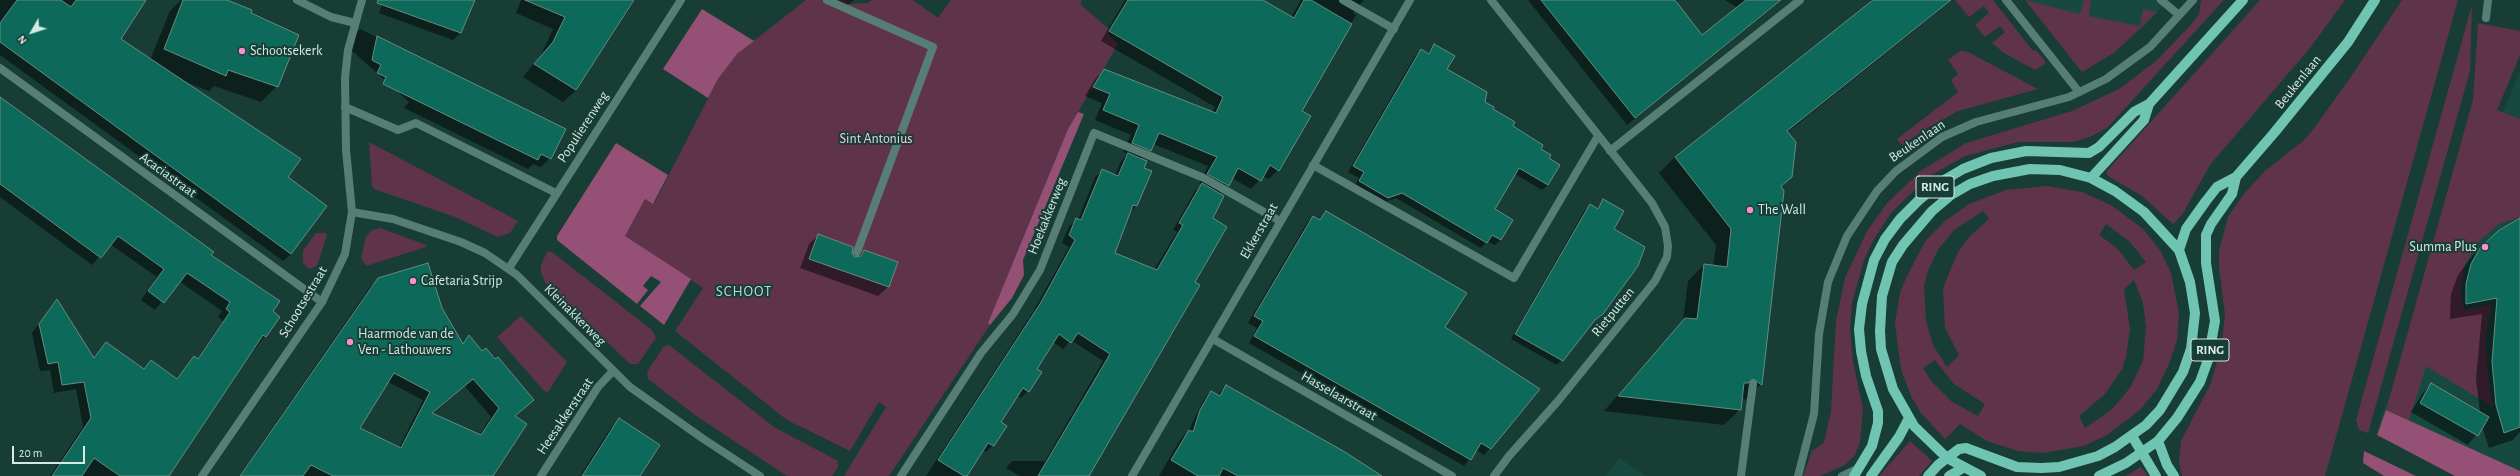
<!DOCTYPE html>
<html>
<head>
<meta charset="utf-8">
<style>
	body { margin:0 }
	#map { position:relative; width:2520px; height:476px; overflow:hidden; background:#173d35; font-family:"Alegreya Sans",sans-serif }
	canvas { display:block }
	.north { position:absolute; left:12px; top:12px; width:40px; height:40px; -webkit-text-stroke:3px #173d35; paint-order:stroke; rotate:231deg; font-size:11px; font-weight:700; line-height:16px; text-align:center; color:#d5eae4 }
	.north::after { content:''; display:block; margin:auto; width:14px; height:18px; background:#d5eae4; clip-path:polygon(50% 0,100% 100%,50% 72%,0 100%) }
	.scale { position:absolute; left:12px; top:446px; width:73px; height:18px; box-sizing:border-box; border:2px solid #d5eae4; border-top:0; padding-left:5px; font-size:12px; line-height:14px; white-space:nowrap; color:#d5eae4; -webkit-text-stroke:3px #173d35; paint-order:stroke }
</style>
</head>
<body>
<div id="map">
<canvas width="2520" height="476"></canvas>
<div class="north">N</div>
<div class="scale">20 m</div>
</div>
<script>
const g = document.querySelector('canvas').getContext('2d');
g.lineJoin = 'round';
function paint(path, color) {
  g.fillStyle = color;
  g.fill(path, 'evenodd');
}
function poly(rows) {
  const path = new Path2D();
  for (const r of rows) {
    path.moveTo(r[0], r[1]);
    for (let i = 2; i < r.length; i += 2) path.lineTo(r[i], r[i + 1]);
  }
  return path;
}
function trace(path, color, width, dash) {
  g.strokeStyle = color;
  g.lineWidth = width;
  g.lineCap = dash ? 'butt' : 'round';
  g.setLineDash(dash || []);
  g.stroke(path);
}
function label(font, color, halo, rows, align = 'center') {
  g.font = font + ' "Alegreya Sans",sans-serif';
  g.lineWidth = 4;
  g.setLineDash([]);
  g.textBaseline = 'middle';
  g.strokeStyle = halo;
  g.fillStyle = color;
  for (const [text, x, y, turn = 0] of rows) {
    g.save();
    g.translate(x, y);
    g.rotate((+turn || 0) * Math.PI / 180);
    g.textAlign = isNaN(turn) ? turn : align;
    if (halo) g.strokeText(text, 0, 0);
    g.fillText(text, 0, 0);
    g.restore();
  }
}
const built = poly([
	[2025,0,2168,0,2147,24,2115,52,2082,72],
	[2520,71,2520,476,2510,476,2379,423],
	[1619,458,1646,476,1605,476]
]);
const green = poly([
	[806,0,844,0,850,4,868,3,872,0,913,0,938,18,951,0,1082,0,1080,4,1110,30,1108,34,1118,44,1068,129,988,323,990,325,889,476,844,476,886,407,879,402,850,451,787,420,675,331,703,288,625,236,645,199,654,204,718,79,737,54],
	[1955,0,1993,0,2033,51,2036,50,2045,61,2045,64,2035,70,2004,53,1992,43,2005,32,2000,26,1985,37,1975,25,1989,13,1984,6,1969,17],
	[2025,0,2080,14,2084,0,2091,0,2089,16,2140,26,2143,9,2157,12,2115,52,2082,72],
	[2201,0,2224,0,2107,128,2090,137,2073,142,2018,142,1965,156,1928,177,1891,213,1874,239,1864,260,1852,303,1850,329,1853,361,1863,409,1860,442,1855,455,1845,465,1820,476,1803,476,1812,451,1824,443,1831,411,1836,321,1845,278,1867,231,1888,202,1922,170,1966,143,2072,111,2119,89,2156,61,2186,30,2199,15],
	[2260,0,2345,0,2310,48,2210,165,2182,215,2173,224,2142,196,2108,176,2106,172],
	[2402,0,2458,0,2325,476,2182,476,2179,462,2181,441,2210,385,2221,349,2225,315,2219,267,2219,250,2228,217,2243,195,2265,171,2303,141,2312,131,2348,81],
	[2472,5,2470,71,2368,433,2359,430,2356,420],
	[2478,23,2520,31,2520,55,2497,110,2520,119,2520,217,2499,224,2480,240,2464,266,2461,292,2464,310,2492,304,2486,334,2487,369,2493,407,2426,366,2409,420,2386,410,2473,100],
	[1960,51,1968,52,2038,89,1958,111,1929,127,1902,145,1897,139,1958,92,1951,80,1958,74,1948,60],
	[369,142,518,221,510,233,498,237,455,217,374,189,372,186],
	[2047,186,2082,192,2111,205,2143,229,2160,250,2171,273,2179,313,2177,340,2169,364,2157,389,2140,410,2107,435,2084,446,2043,453,2018,451,1987,441,1960,424,1945,439,1921,413,1912,398,1901,370,1895,323,1900,293,1906,278,1926,240,1945,221,1969,204,2006,190],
	[1983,211,1989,219,1971,235,1958,252,1943,288,1945,328,1959,355,1947,367,1933,345,1926,321,1924,286,1928,271,1938,250,1954,230],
	[2106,224,2129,241,2146,262,2134,270,2117,248,2099,235],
	[2134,280,2143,303,2146,327,2143,361,2131,386,2121,399,2110,411,2085,428,2079,416,2105,394,2122,369,2126,357,2130,329,2124,289],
	[1935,360,1954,384,1985,404,1978,416,1951,401,1931,381,1923,368],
	[380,228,426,245,426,247,366,266,361,258,366,236,372,230],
	[316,233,325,233,327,235,317,266,309,269,303,263,303,251],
	[547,252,552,252,652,330,656,338,638,364,630,364,545,282,541,273,541,265],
	[521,316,567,362,548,392,544,391,497,337],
	[669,345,774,427,838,461,838,467,832,476,787,476,695,415,648,379,647,372,664,346],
	[1910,441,1932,461,1919,476,1879,476],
	[2141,467,2148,476,2125,476,2131,473]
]);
const forest = poly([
	[702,9,754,41,737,54,718,79,708,98,663,69],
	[1078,112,1084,114,1023,260,1024,275,1012,298,990,325,988,323,1068,129],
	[616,143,668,175,653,204,645,199,625,236,691,279,664,325,640,306,661,282,651,276,643,286,648,290,637,304,557,240,557,236],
	[2386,410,2520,471,2520,476,2455,476,2377,435],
	[2364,451,2416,476,2384,476,2363,463]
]);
const shadow = poly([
	[0,0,145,0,119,39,150,60,170,11,181,0,225,0,250,13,277,86,261,102,214,86,209,91,180,80,287,178,326,206,291,254,283,261,0,55],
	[384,0,473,0,461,32,453,40,379,13],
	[521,0,635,0,576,90,563,102,523,77,541,55,553,29,516,13],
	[825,0,854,0,840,11],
	[1125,0,1256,0,1291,18,1301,0,1364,0,1353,13,1356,15,1300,111,1278,170,1269,179,1263,176,1251,189,1232,178,1219,194,1193,283,1088,476,1020,476,1006,468,1012,461,1045,461,1103,361,1071,340,1063,349,1053,342,1035,369,1028,391,1021,398,1017,396,1000,423,993,445,986,452,982,450,966,476,926,476,1033,312,1069,247,1062,243,1069,226,1078,220,1095,177,1102,171,1115,176,1121,161,1128,154,1123,152,1131,135,1095,120,1102,103,1085,96,1095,79,1104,70,1212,112,1215,107,1101,41],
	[1153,144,1208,166,1199,183,1202,185,1195,191,1173,230,1177,232,1154,270,1113,254,1129,213,1136,206,1151,171,1143,168,1141,159],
	[1528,0,1678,0,1676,3,1701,37,1738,8,1725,0,1782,0,1627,125],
	[1870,0,1952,0,1787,133,1791,176,1780,187,1761,384,1745,400,1741,397,1740,409,1724,425,1604,411,1683,321,1688,281,1704,265,1713,266,1716,245,1659,173,1675,157,1872,2],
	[360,29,565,130,550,158,541,167,533,164,528,169,404,108,409,102,348,47,351,38],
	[1435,45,1446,69,1540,149,1548,159,1548,185,1542,190,1515,174,1494,210,1501,240,1495,245,1487,241,1481,248,1396,198,1382,203,1354,187,1359,178,1348,172,1415,56,1421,50,1427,54],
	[0,98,210,255,271,312,265,336,213,404,216,406,168,476,50,476,83,427,76,389,54,393,50,370,40,371,32,333,57,301,93,358,106,343,143,369,151,361,175,380,194,357,197,359,223,321,218,317,222,311,179,281,155,310,141,300,157,277,110,244,92,265,0,197],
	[1604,200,1591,323,1557,365,1511,339,1585,210,1590,206,1596,209],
	[1326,212,1444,328,1538,389,1484,455,1476,450,1464,466,1249,343,1257,328,1248,323,1307,223,1313,217,1319,220],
	[2520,223,2520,432,2513,440,2489,448,2482,427,2468,445,2411,412,2422,394,2431,384,2480,412,2476,379,2482,314,2450,319,2451,294,2458,275,2473,255,2489,239,2508,226],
	[818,235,855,258,864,251,896,263,888,287,878,296,800,268,809,244],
	[378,279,441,309,462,344,469,337,525,408,514,417,492,476,239,476,370,287],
	[388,382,423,400,399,448,359,429],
	[465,386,491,417,479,436,432,414],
	[1226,387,1381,476,1159,476,1180,440,1188,432,1203,401,1211,392,1217,395],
	[620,420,638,476,580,476,610,429]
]);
const building = poly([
	[17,0,61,0,71,7,76,0,146,0,121,39,301,159,288,177,327,206,291,254,0,42,0,23,17,0],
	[183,0,227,0,252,10,251,13,299,35,278,87,228,70,226,76,164,49,183,0],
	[378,0,475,0,461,33,377,3,378,0],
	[525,0,634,0,576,90,534,64,553,42,565,17,525,0],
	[1128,0,1263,0,1294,18,1304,0,1311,0,1352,24,1302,111,1311,116,1279,171,1270,165,1261,181,1238,168,1229,186,1207,174,1217,157,1159,133,1151,151,1132,143,1139,125,1103,110,1110,94,1093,87,1104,69,1216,113,1223,97,1109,31,1128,0],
	[1541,0,1675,0,1702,35,1746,0,1781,0,1635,118,1541,0],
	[1873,0,1951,0,1787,131,1796,142,1792,177,1781,186,1784,191,1762,385,1753,379,1748,383,1744,383,1741,410,1618,396,1685,318,1697,319,1704,264,1727,267,1731,229,1675,157,1873,0],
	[377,36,566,129,551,159,541,154,538,160,383,84,386,77,377,73,381,65,372,60,377,36],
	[1434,44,1455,56,1447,69,1487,92,1485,102,1494,107,1493,109,1515,122,1513,126,1543,145,1541,149,1551,155,1549,158,1560,165,1548,185,1519,168,1495,209,1513,220,1501,240,1492,235,1487,243,1402,193,1388,198,1359,181,1364,172,1353,166,1421,49,1429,54,1434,44],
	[0,97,214,252,211,255,280,301,273,311,280,317,266,337,263,335,169,476,120,476,94,458,82,476,52,476,91,418,84,382,62,385,58,362,48,364,39,324,57,299,94,358,106,342,144,369,151,360,177,379,194,356,198,359,230,312,226,309,230,302,187,273,164,303,148,291,164,269,118,236,101,258,0,184,0,97],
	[1128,153,1147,161,1144,168,1152,171,1137,206,1133,205,1115,253,1157,270,1183,225,1179,223,1202,183,1224,196,1213,218,1227,227,1195,282,1200,285,1089,476,1038,476,1110,354,1078,333,1071,343,1059,334,1037,369,1042,372,1029,392,1023,388,1001,422,1007,426,994,446,988,443,967,476,964,476,938,460,1040,304,1075,240,1069,235,1076,218,1081,220,1102,169,1118,176,1128,153],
	[1603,199,1624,211,1614,229,1645,247,1638,266,1603,314,1595,320,1563,361,1515,334,1590,204,1598,209,1603,199],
	[1326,211,1467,293,1445,327,1540,389,1491,449,1481,443,1471,460,1254,336,1263,321,1254,316,1313,216,1320,220,1326,211],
	[2520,218,2520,427,2504,433,2496,405,2492,362,2497,298,2466,304,2466,284,2471,264,2480,248,2498,231,2520,218],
	[818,234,853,247,852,253,855,257,861,256,864,250,898,262,889,287,809,259,818,234],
	[428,263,442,308,463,344,469,335,482,351,486,348,495,359,498,357,534,400,515,416,527,424,493,476,333,476,311,465,303,476,240,476,378,278,428,263],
	[394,373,430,392,401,448,360,428,394,373],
	[473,379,499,408,481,435,432,413,473,379],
	[2431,383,2489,417,2478,436,2420,403,2431,383],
	[1226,385,1345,452,1382,476,1238,476,1223,468,1219,476,1198,476,1171,460,1189,430,1193,432,1200,410,1211,391,1220,396,1226,385],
	[619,418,660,445,640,476,582,476,619,418]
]);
const service = poly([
	[297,0,331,17,355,23],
	[827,0,933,47,857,252],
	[2006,0,2079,92],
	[2161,0,2179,15],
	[2486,18,2488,0],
	[1610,151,1800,0],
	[1741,476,1753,384]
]);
const minor = poly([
	[1343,0,1394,29],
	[1491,0,1652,203,1665,227,1668,246,1667,257,1655,281,1558,401,1509,456,1494,476],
	[0,68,322,302],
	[345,107,398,130,416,123,556,193],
	[1313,165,1514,278,1598,136],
	[352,212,393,219,461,242,485,253,517,275,630,387,702,438,760,476],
	[509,268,681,0],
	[1213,339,1452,476],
	[541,476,598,387,613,371],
	[901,476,981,353,1013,314,1040,270,1094,133,1204,178,1280,221],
	[1132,476,1410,0],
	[1798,476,1814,414,1819,334,1828,282,1847,236,1877,191,1896,171,1942,137,1976,122,2069,97,2106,79,2150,47,2193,0],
	[1842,476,1859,468]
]);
const tertiary = poly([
	[202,476,322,302,345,254,352,212,346,150,345,78,348,50,362,0]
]);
const primary = poly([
	[2091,178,2144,120,2149,104],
	[2179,250,2186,229,2206,201,2217,187,2236,177,2274,133,2348,42,2375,0],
	[2132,436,2156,476],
	[2158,441,2167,465,2174,476],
	[1854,476,1872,446,1878,423,1878,411,1866,376,1861,351,1859,329,1862,304,1874,260,1885,239,1900,219,1920,199,1941,182,1963,169,1991,158,2026,151,2089,153,2099,147,2134,112,2149,104,2243,0],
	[1871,476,1899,437,1909,418],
	[1928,476,1938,465,1947,458,1959,449,1966,448,2017,467,2041,468,2059,467,2098,456,2115,447,2146,425,2160,410,2183,372,2191,349,2195,313,2190,282,2179,250,2144,212,2115,191,2091,178,2060,170,2030,169,1993,176,1970,184,1951,195,1932,211,1903,245,1892,262,1882,296,1880,331,1881,349,1893,389,1914,426,1947,458,1981,476],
	[1949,476,1963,468],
	[2099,476,2126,463,2158,441,2177,418,2200,382,2208,360,2215,321,2206,263,2206,235,2211,224,2232,194,2236,177]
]);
const markers = [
	[242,51,4,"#f98fc9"],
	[1750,210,4,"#f98fc9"],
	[2485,247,4,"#f98fc9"],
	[413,281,4,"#f98fc9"],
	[350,342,4,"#f98fc9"]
];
const shields = [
	[1935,187,38],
	[2210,350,38]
];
const shieldNames = [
	["RING",1935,187],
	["RING",2210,350]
];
const poiNames = [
	["Schootsekerk",250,51],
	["The Wall",1758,210],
	["Summa Plus",2477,247,"right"],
	["Cafetaria Strijp",421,281],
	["Haarmode van de",358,334],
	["Ven - Lathouwers",358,350]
];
const streetNames = [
	["Beukenlaan",2298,82,-51],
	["Populierenweg",583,127,-57],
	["Beukenlaan",1917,141,-34],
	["Acaciastraat",168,175,36],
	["Hoekakkerweg",1047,216,-68],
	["Ekkerstraat",1259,231,-60],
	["Schootsestraat",303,302,-59],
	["Rietputten",1613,312,-51],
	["Kleinakkerweg",575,315,45],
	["Hasselaarstraat",1339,396,30],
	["Heesakkerstraat",565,416,-56]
];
const parkNames = [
	["Sint Antonius",876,139]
];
const neighbourhoodNames = [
	["SCHOOT",744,291]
];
paint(built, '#18493f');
paint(green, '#5f344b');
paint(forest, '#955076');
paint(shadow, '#0007');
paint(building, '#0d695a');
trace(building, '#658c82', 1);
trace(service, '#567e74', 8);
trace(minor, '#567e74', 8);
trace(tertiary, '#567e74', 8);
trace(primary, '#70c5b2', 10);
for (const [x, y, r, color] of markers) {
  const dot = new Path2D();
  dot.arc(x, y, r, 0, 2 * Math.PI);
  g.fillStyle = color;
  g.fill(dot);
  trace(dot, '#173d35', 1.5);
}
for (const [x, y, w] of shields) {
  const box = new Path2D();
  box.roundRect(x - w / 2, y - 11, w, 22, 3);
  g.fillStyle = '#173d35';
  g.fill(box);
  trace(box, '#d5eae4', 1);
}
label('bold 13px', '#d5eae4', null, shieldNames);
label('14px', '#d5eae4', '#173d35', poiNames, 'left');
label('14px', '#d5eae4', '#173d35', streetNames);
label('14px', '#f5cce0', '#173d35', parkNames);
g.letterSpacing = '1px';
label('15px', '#b2dbd1', '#173d35', neighbourhoodNames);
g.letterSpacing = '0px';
</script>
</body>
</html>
